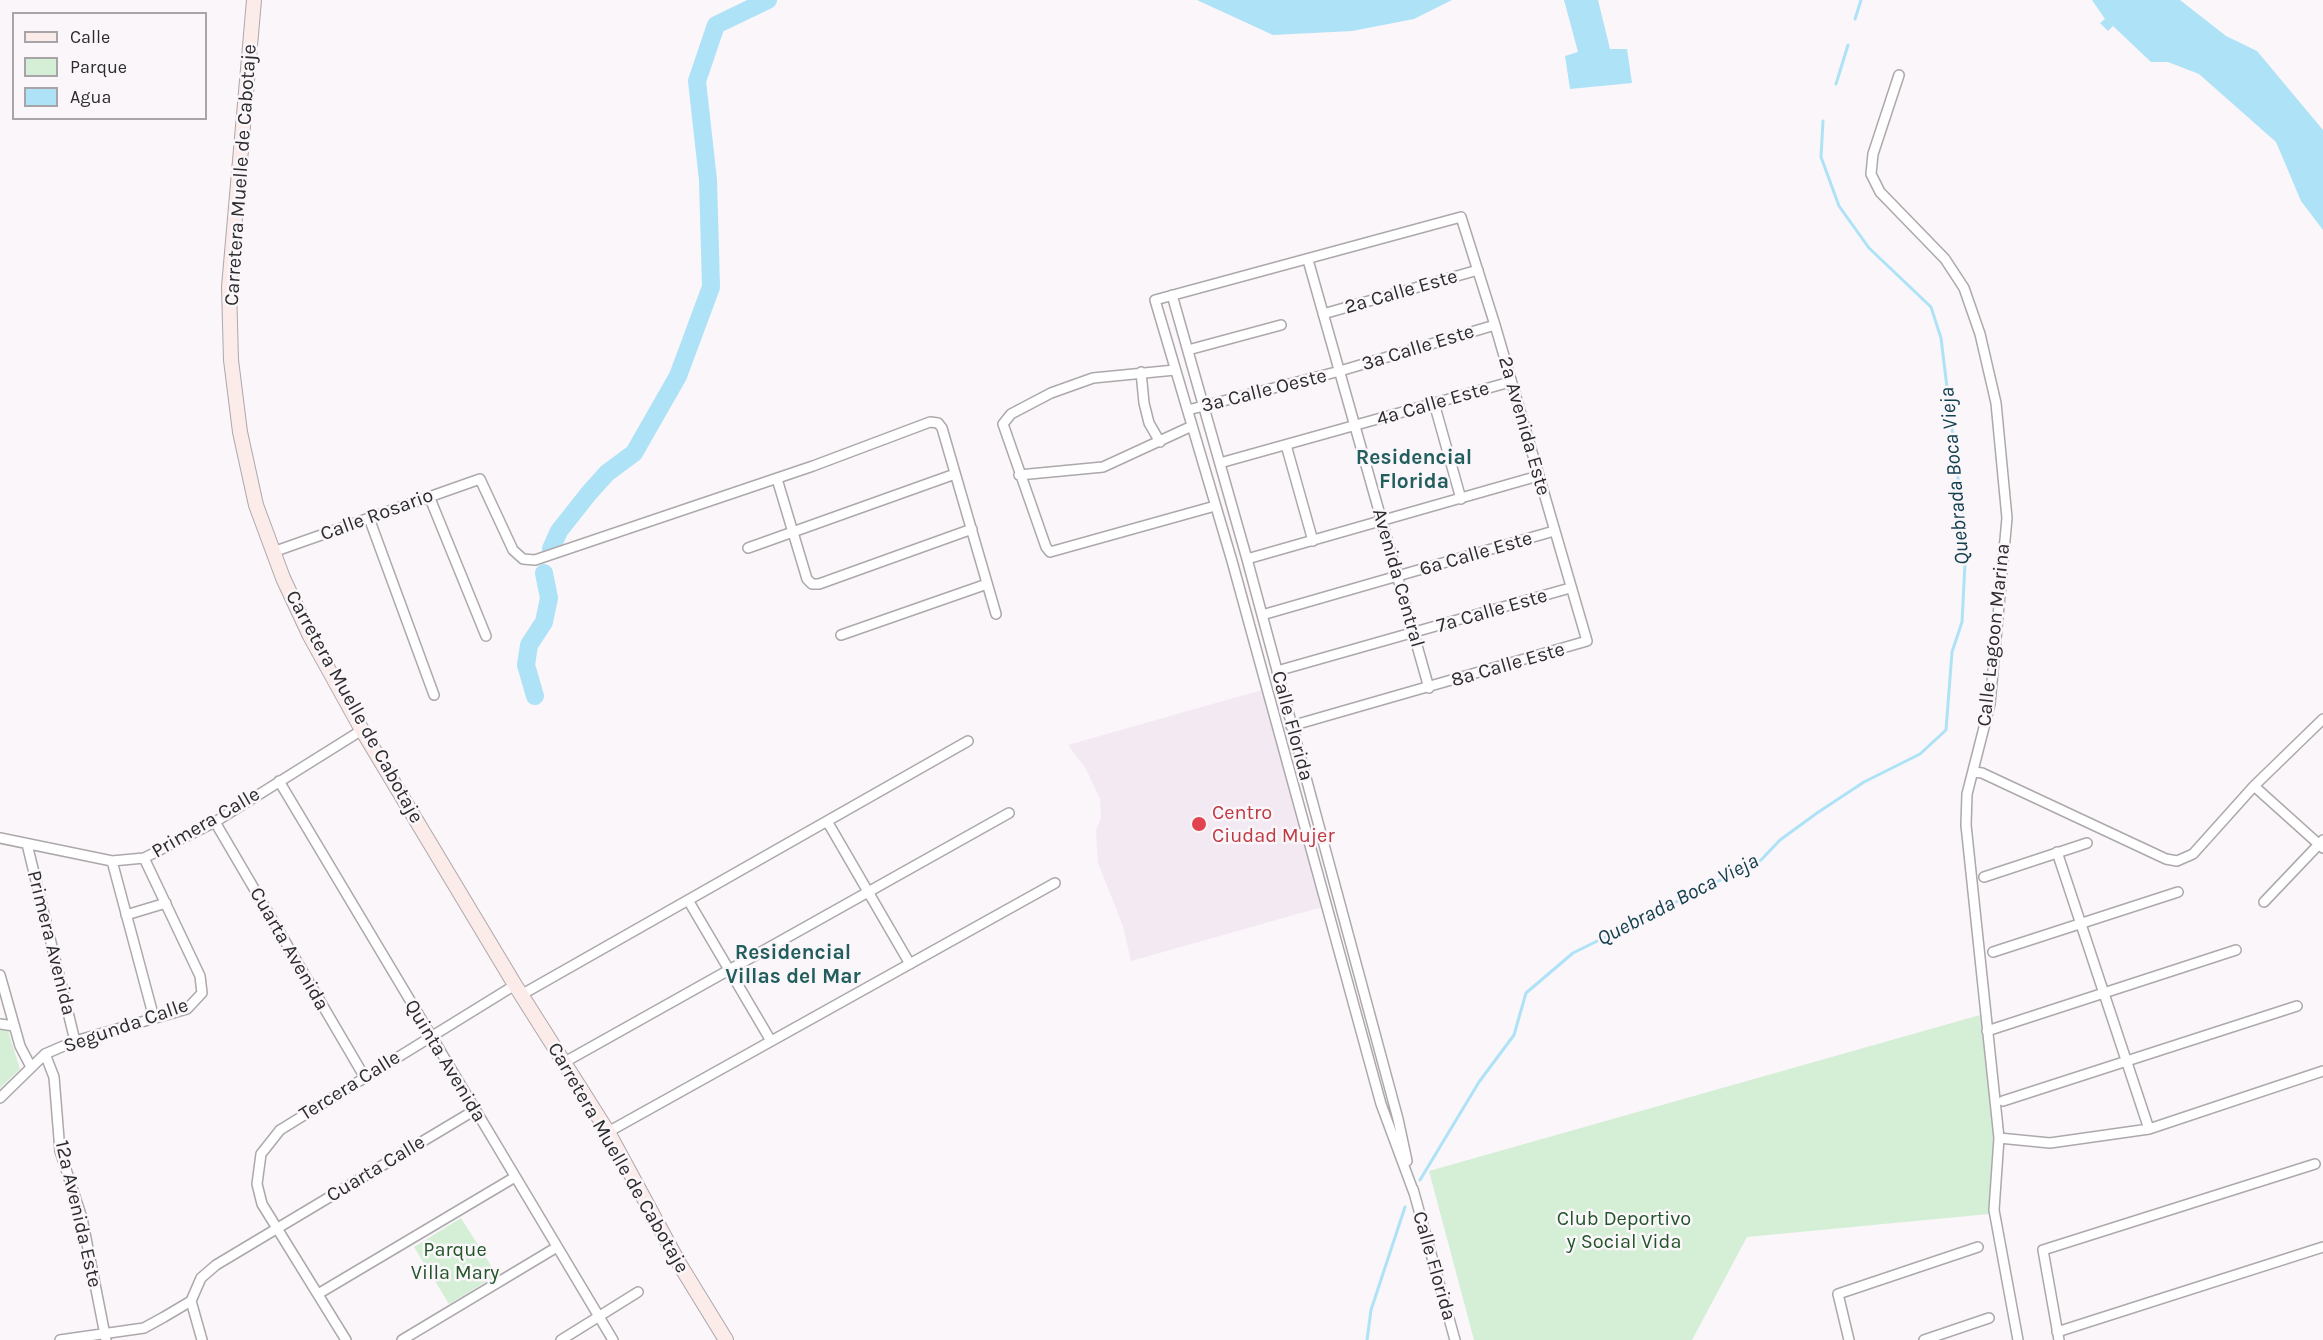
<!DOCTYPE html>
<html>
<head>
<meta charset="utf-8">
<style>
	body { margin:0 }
	#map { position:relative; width:2323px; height:1340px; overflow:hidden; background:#faf6fa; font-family:Karla,sans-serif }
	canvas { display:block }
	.legend { position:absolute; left:12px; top:12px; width:195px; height:108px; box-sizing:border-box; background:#faf6fa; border:2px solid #a8a5a8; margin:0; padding:8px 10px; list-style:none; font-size:18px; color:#2d2c2d }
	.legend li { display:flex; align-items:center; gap:12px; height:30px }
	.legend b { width:30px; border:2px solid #a8a5a8 }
</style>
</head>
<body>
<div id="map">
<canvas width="2323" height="1340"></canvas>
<ul class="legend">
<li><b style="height:8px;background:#fcece9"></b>Calle</li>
<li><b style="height:16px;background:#d5efd6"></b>Parque</li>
<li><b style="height:16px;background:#aee2f7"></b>Agua</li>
</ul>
</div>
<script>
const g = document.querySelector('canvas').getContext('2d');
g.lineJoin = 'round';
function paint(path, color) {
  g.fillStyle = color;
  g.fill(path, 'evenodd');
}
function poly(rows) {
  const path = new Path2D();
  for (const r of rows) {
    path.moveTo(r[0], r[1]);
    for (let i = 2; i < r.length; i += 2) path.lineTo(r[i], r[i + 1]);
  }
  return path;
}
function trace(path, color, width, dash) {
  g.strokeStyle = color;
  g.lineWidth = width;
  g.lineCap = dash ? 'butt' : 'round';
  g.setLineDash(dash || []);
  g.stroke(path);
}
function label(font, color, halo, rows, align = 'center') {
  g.font = font + ' Karla,sans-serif';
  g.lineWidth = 5;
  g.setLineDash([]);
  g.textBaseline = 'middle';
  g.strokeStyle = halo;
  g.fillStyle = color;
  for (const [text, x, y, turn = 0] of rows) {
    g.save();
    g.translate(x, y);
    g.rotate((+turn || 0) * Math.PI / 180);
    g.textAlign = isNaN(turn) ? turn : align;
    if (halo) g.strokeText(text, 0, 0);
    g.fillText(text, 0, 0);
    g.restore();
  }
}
const built = poly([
	[1262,690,1322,907,1131,961,1123,926,1098,863,1096,831,1101,817,1100,799,1086,769,1068,745]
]);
const green = poly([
	[1980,1015,1995,1146,1989,1214,1747,1237,1692,1340,1474,1340,1429,1171],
	[0,1030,8,1031,20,1069,0,1088],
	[461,1218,497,1275,449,1304,414,1247]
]);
const water = poly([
	[1197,0,1452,0,1414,19,1352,31,1273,35],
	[1564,0,1598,0,1610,49,1627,49,1632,83,1570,89,1565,56,1578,52],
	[2092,0,2180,0,2226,36,2257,51,2323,130,2323,230,2301,201,2276,142,2199,74,2168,62,2151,62,2113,26,2108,31,2100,23,2105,19]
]);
const stream = poly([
	[1855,19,1861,0],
	[1836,84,1848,45],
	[1420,1180,1479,1082,1514,1035,1526,993,1573,953,1761,860,1780,840,1817,813,1864,782,1920,754,1946,730,1952,652,1962,622,1966,544,1941,338,1931,307,1869,248,1839,206,1821,157,1823,121],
	[1367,1340,1371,1310,1405,1207]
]);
const river = poly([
	[551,549,559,531,589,493,607,473,634,453,678,376,711,287,708,180,697,81,716,25,768,0],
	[535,696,526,665,529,645,544,622,549,598,544,573]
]);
const minor = poly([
	[1899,75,1873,154,1871,174,1880,192,1945,259,1964,288,1980,334,1996,403,2007,518,1990,704,1967,794,1966,825,1999,1138,1994,1210,2018,1340],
	[1308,260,1429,688],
	[1172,295,1247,559,1398,1119,1407,1161],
	[1323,314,1478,270],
	[1188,350,1281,325],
	[1175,370,1093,378,1051,393,1011,414,1003,424,1046,547,1050,552,1215,506],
	[1141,372,1144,403,1149,423,1160,442],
	[1434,403,1461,499],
	[1188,410,1340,371,1495,325],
	[1286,445,1313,541],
	[1220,463,1510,382],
	[1019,475,1103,467,1192,426],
	[777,479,807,579,812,584,819,584,972,529],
	[429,496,486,636],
	[369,518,434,695],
	[748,548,955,474],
	[273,552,480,479,513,550,523,559,535,560,813,466,930,422,938,423,942,428,996,614],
	[1247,559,1538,476],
	[1262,615,1554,531],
	[841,635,987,584],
	[1277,671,1570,588],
	[1291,726,1587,641,1495,325,1461,217,1155,300,1232,561,1381,1104,1414,1193],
	[1974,772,1982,773,2166,859,2177,861,2193,854,2254,786,2323,719],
	[279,781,613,1340],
	[2254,786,2323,848],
	[827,821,910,964],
	[215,822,364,1076],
	[0,838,112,861,144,858,215,822,362,730],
	[27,844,75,1041],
	[2057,852,2149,1129],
	[112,861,154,1018],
	[1984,877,2087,843],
	[688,900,771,1041],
	[2264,902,2323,840],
	[126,915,166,903],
	[1993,952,2178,892],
	[0,975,20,1046,31,1067],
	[521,995,968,741],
	[0,1024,14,1026],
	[1987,1031,2236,950],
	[45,1054,54,1077,60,1151,82,1218,106,1340],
	[563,1063,1009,813],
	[0,1098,45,1054,75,1041,187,1009,202,993,200,976,144,858],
	[2003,1101,2297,1006],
	[608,1132,1055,883],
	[1999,1138,2050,1143,2149,1129,2323,1071],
	[1413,1189,1455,1340],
	[318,1294,515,1177],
	[191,1301,202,1340],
	[2057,1332,2323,1247],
	[60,1340,144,1328,164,1317,191,1301,201,1278,216,1265,475,1110],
	[346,1340,262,1204,257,1184,261,1154,280,1130,515,985],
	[402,1340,557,1247],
	[561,1340,638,1292],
	[1849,1340,1838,1294,1978,1247],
	[1924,1340,1989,1318],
	[2059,1340,2043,1250,2315,1164]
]);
const secondary = poly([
	[254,0,229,287,231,360,240,432,256,505,283,578,310,636,362,730,515,985,608,1132,680,1265,726,1340]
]);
const markers = [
	[1199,824,8,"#e0444e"]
];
const streetNames = [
	["Carretera Muelle de Cabotaje",241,175,-86],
	["2a Calle Este",1401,292,-16],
	["3a Calle Este",1418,348,-17],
	["3a Calle Oeste",1264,391,-14],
	["4a Calle Este",1433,404,-16],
	["2a Avenida Este",1524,426,74],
	["Calle Rosario",377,515,-20],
	["6a Calle Este",1476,554,-16],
	["Avenida Central",1398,578,74],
	["7a Calle Este",1492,611,-16],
	["Calle Lagoon Marina",1994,635,-84],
	["8a Calle Este",1508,665,-16],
	["Carretera Muelle de Cabotaje",354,707,61],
	["Calle Florida",1292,726,75],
	["Primera Calle",206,823,-30],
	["Primera Avenida",51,943,76],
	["Cuarta Avenida",289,949,60],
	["Segunda Calle",126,1026,-19],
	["Quinta Avenida",445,1061,59],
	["Tercera Calle",350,1086,-32],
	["Carretera Muelle de Cabotaje",618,1158,60],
	["Cuarta Calle",376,1169,-31],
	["12a Avenida Este",78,1214,77],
	["Calle Florida",1434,1266,74]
];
const healthNames = [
	["Centro",1212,813],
	["Ciudad Mujer",1212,836]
];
const parkNames = [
	["Club Deportivo",1624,1219],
	["y Social Vida",1624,1242],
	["Parque",455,1250],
	["Villa Mary",455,1273]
];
const neighbourhoodNames = [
	["Residencial",1414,458],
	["Florida",1414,482],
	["Residencial",793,953],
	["Villas del Mar",793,977]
];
const waterNames = [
	["Quebrada Boca Vieja",1955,476,-95],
	["Quebrada Boca Vieja",1678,900,-27]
];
paint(built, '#f2e9f3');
paint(green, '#d5efd6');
paint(water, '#aee2f7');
trace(stream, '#aee2f7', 3);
trace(river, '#aee2f7', 18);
trace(minor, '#aca8ac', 12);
trace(secondary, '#aca8ac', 16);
trace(minor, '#fff', 9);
trace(secondary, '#fcece9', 14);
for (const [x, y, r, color] of markers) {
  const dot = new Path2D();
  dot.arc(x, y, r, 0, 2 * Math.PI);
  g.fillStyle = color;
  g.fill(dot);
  trace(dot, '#faf6fa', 2);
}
label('20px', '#2d2c2d', '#faf6fa', streetNames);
label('20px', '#be3a42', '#faf6fa', healthNames, 'left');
label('20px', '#215529', '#faf6fa', parkNames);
label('bold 21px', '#235e5e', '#faf6fa', neighbourhoodNames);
label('italic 21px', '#13404f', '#faf6fa', waterNames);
</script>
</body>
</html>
